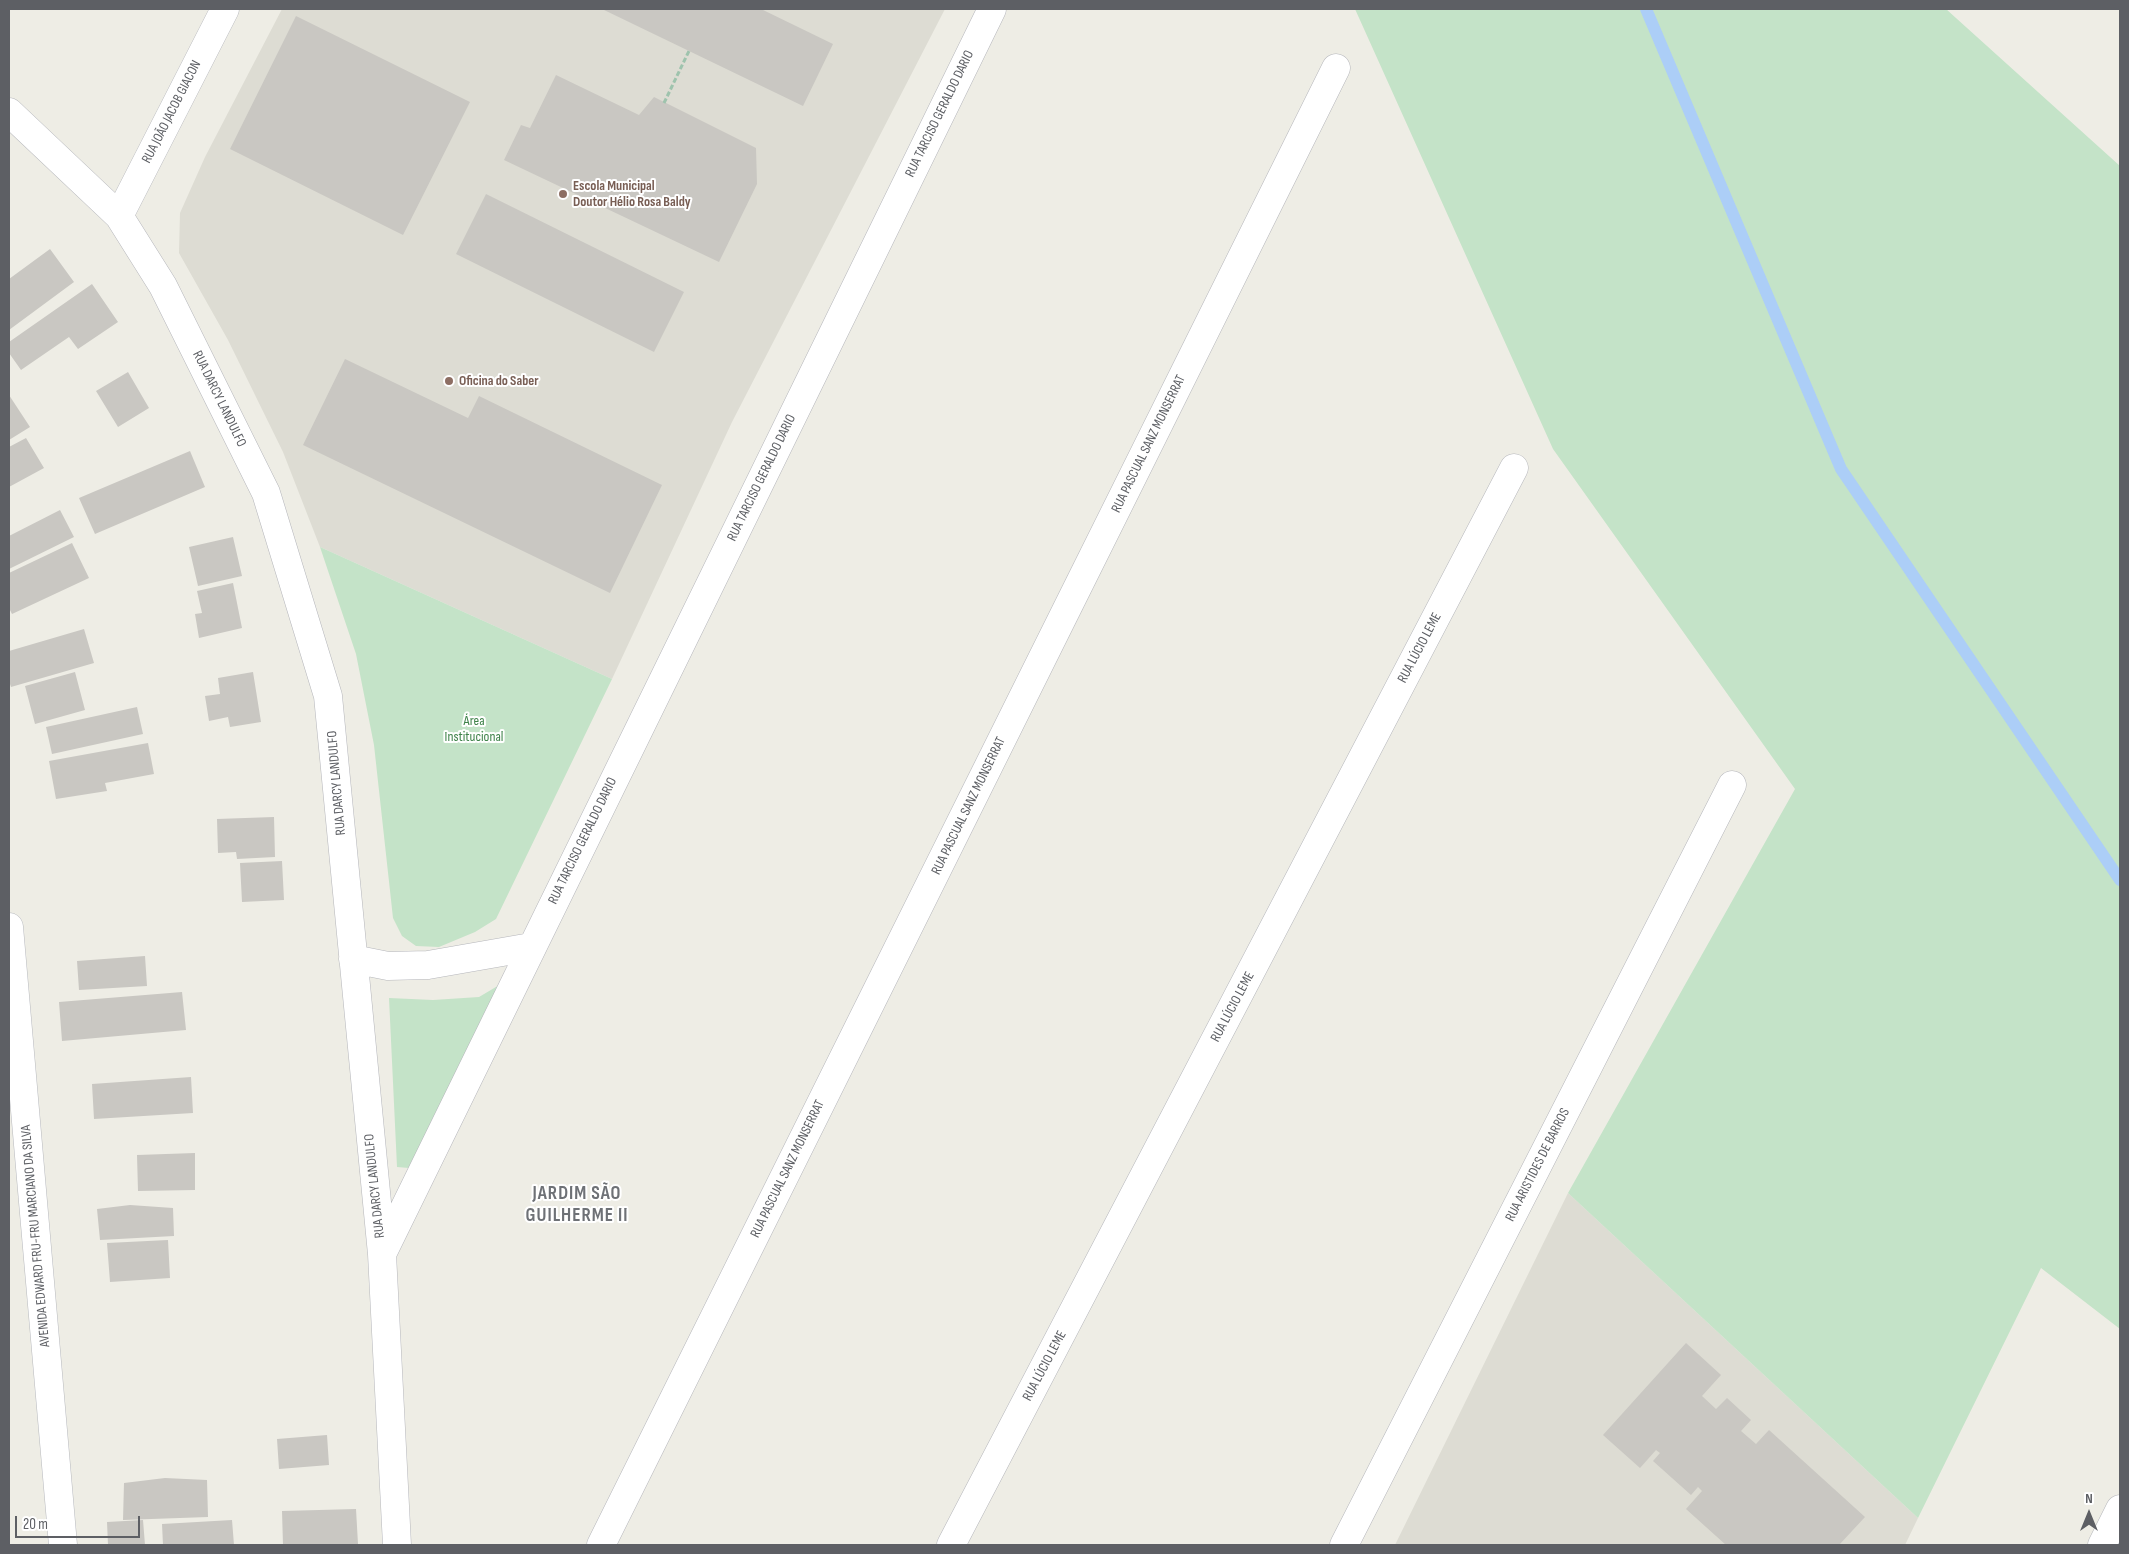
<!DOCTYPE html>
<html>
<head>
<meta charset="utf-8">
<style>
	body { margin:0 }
	#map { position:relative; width:2129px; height:1554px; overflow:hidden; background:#eeede5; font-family:"Sofia Sans Condensed",sans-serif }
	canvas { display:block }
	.frame { position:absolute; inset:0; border:10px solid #5d5f64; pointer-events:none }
	.north { position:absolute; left:2064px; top:1489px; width:50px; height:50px; -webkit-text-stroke:4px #fff; paint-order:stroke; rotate:0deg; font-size:14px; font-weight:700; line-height:20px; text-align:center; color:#5d5f64 }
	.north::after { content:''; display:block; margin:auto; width:18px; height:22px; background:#5d5f64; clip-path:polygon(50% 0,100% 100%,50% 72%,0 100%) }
	.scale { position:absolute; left:15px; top:1516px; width:125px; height:22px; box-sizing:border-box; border:2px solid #5d5f64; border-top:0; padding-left:6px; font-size:15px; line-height:18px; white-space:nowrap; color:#5d5f64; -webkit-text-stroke:4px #fff; paint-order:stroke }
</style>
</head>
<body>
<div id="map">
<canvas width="2129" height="1554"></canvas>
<div class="frame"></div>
<div class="north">N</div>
<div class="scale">20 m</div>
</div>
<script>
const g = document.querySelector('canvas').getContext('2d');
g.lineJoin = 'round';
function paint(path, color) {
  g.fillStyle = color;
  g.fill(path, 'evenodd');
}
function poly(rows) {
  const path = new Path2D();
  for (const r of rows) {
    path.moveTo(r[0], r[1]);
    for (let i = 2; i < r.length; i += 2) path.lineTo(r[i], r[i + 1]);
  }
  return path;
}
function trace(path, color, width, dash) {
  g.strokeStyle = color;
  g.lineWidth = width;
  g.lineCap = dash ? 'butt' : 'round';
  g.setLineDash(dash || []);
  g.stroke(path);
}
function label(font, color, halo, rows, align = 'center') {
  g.font = font + ' "Sofia Sans Condensed",sans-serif';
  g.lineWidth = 4;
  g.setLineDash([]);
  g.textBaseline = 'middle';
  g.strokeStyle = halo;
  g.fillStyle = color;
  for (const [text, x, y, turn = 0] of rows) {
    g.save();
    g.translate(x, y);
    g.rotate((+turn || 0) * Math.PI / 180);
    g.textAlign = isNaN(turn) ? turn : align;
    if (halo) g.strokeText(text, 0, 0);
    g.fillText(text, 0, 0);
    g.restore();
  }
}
const education = poly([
	[282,9,945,9,732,422,612,679,320,547,283,452,228,340,179,253,180,213,205,157],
	[1568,1193,1918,1518,1905,1545,1395,1545]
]);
const green = poly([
	[1355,9,1946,9,2120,166,2120,1329,2041,1268,1918,1518,1568,1193,1795,789,1553,449],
	[320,547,612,679,496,919,475,932,439,947,416,946,402,936,393,918,374,745,356,654],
	[501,984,409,1168,397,1167,389,998,433,1000,479,997]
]);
const stream = poly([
	[1646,9,1841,469,2120,880]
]);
const building = poly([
	[602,9,761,9,833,44,803,106],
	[296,16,470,102,403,235,230,149],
	[556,75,639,115,654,97,756,148,757,184,719,262,504,160,521,125,530,128],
	[486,194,684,292,654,352,456,254],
	[50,249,74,282,9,330,9,279],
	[92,284,118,322,78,349,69,337,21,370,9,353,9,342],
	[345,359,468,418,479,396,662,485,610,593,303,445],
	[128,372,149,408,118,427,96,391],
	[9,395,30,427,9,440],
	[26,438,44,468,9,487,9,447],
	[190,451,205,487,95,534,79,498],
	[60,510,74,537,9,569,9,536],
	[233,537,242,576,198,586,189,547],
	[72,543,89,578,12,614,9,608,9,573],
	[233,583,242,628,199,638,195,614,202,613,197,591],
	[84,629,94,663,11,687,9,681,9,651],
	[75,672,85,710,35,724,25,686],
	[253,672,261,722,230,727,228,717,209,721,205,696,220,694,218,678],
	[137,707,143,734,52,754,46,727],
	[148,743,154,774,105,783,107,791,56,799,49,761],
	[274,817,275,857,237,859,236,852,218,853,217,819],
	[282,861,284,900,242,902,240,863],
	[145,956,147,986,79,990,77,961],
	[182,992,186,1030,62,1041,59,1002],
	[191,1077,193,1113,94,1119,92,1084],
	[195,1153,195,1190,138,1191,137,1155],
	[130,1205,173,1208,174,1236,100,1240,97,1209],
	[168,1240,170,1278,110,1282,107,1243],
	[1686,1343,1721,1375,1702,1396,1716,1409,1727,1398,1751,1420,1741,1431,1756,1444,1769,1430,1865,1517,1839,1545,1726,1545,1686,1509,1702,1491,1698,1487,1691,1495,1653,1461,1660,1453,1656,1450,1640,1468,1603,1435],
	[327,1435,329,1465,279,1469,277,1439],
	[165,1478,207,1480,208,1517,123,1520,124,1483],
	[356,1509,358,1544,283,1545,282,1511],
	[143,1520,145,1545,108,1545,107,1522],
	[232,1520,234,1545,163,1545,162,1524]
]);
const path = poly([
	[664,103,689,51]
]);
const street = poly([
	[9,112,119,216,163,286,266,493,328,696,382,1254,397,1545],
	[119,216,225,9],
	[353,959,388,966,428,965,531,947],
	[382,1254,992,9],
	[601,1545,1336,68],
	[951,1545,1514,468],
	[1344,1545,1732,785],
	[2102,1545,2120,1509]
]);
const secondary = poly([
	[9,927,63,1545]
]);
const markers = [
	[563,194,5,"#8d6e63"],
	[449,381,5,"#8d6e63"]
];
const streetNames = [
	["RUA JOÃO JACOB GIACON",172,112,-63],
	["RUA TARCISO GERALDO DARIO",940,114,-64],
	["RUA DARCY LANDULFO",219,399,64],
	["RUA PASCUAL SANZ MONSERRAT",1149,444,-64],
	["RUA TARCISO GERALDO DARIO",762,478,-64],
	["RUA LÚCIO LEME",1420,648,-62],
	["RUA DARCY LANDULFO",337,783,-95],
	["RUA PASCUAL SANZ MONSERRAT",969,806,-64],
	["RUA TARCISO GERALDO DARIO",583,841,-64],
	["RUA LÚCIO LEME",1233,1007,-62],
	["RUA ARISTIDES DE BARROS",1538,1165,-63],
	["RUA PASCUAL SANZ MONSERRAT",788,1169,-64],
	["RUA DARCY LANDULFO",375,1186,-96],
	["AVENIDA EDWARD FRU-FRU MARCIANO DA SILVA",36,1236,-95],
	["RUA LÚCIO LEME",1045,1366,-62]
];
const educationNames = [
	["Escola Municipal",573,186],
	["Doutor Hélio Rosa Baldy",573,202],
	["Oficina do Saber",459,381]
];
const parkNames = [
	["Área",474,721],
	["Institucional",474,737]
];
const districtNames = [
	["JARDIM SÃO",577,1194],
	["GUILHERME II",577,1216]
];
paint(education, '#dddcd3');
paint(green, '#c4e3c8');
trace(stream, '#accef7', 12);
paint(building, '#c9c7c2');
trace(street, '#b5b6bb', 29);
trace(secondary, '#b6b8bd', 29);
trace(path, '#9ec3ad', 3, [5, 2.5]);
trace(street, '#fff', 28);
trace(secondary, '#fff', 28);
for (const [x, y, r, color] of markers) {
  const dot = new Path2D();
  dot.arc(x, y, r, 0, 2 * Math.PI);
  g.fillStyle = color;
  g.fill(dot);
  trace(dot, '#fff', 2);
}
label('14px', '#5d5f64', '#fff', streetNames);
label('bold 14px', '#785e54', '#fff', educationNames, 'left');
label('14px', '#3e8249', '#fff', parkNames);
g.letterSpacing = '1px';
label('bold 19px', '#6e7176', '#fff', districtNames);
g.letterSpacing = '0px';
</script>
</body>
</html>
